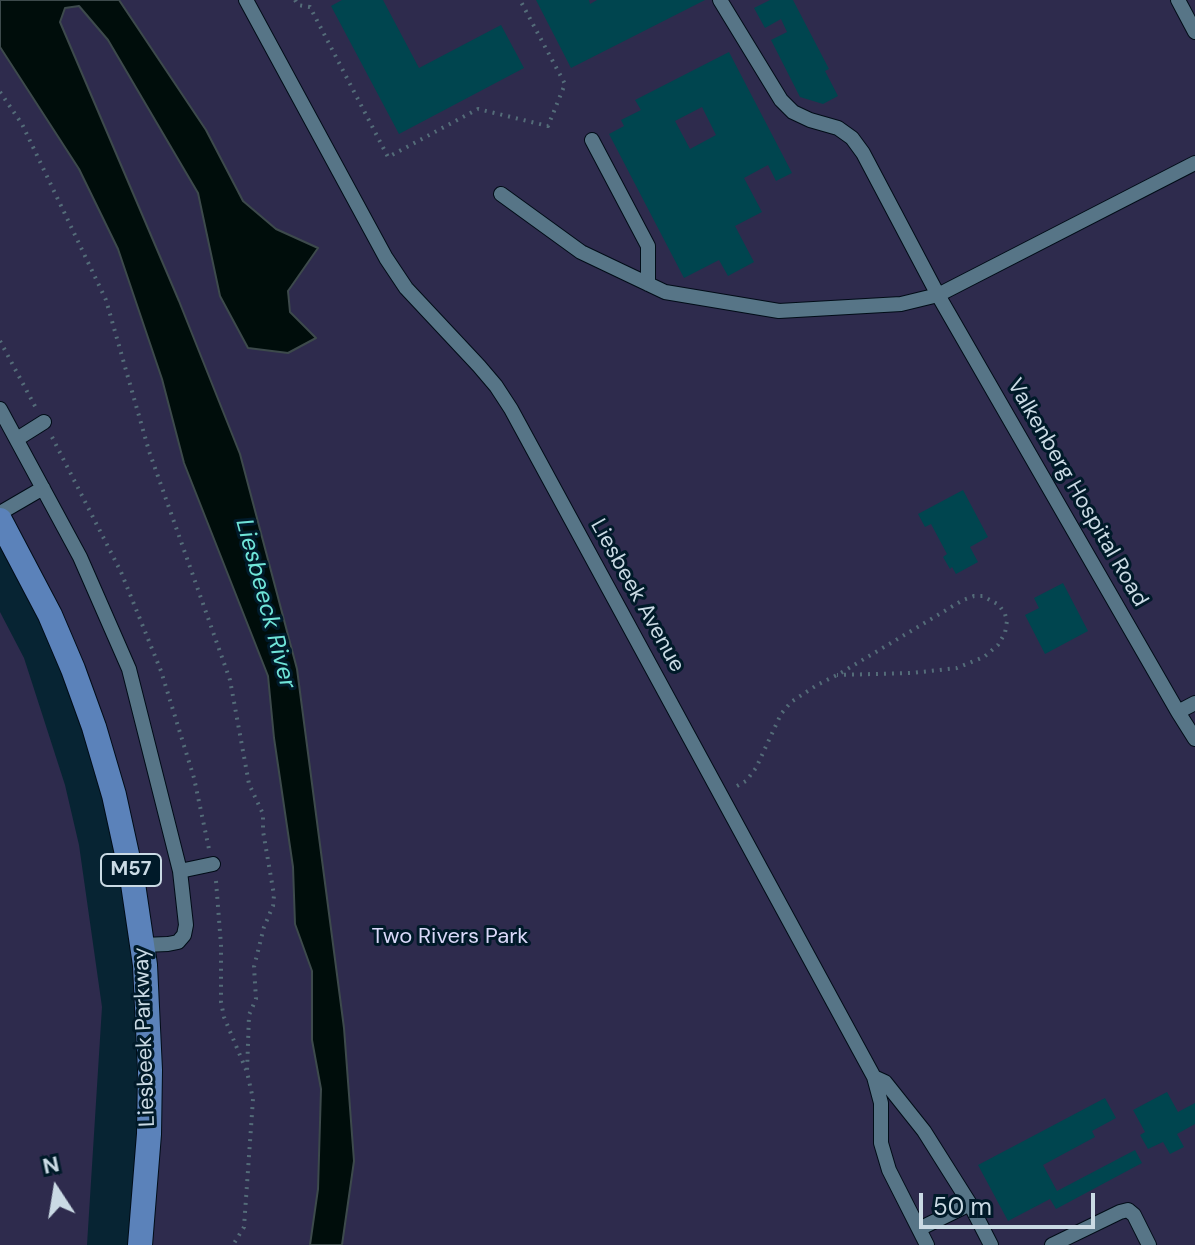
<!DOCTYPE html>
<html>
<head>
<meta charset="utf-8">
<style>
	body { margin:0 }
	#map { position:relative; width:1195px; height:1245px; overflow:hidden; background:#072433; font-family:"DM Sans",sans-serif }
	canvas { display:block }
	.north { position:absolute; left:16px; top:1149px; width:80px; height:80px; -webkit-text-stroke:6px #001a29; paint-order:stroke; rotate:348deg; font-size:22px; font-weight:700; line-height:32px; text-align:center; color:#cadae4 }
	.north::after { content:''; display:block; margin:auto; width:28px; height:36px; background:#cadae4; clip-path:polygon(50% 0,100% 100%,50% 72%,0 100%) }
	.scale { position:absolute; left:919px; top:1193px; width:176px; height:36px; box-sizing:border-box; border:4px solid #cadae4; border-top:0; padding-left:10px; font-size:24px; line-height:28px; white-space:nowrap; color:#cadae4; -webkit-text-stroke:6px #001a29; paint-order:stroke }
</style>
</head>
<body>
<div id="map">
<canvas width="1195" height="1245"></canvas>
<div class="north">N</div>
<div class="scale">50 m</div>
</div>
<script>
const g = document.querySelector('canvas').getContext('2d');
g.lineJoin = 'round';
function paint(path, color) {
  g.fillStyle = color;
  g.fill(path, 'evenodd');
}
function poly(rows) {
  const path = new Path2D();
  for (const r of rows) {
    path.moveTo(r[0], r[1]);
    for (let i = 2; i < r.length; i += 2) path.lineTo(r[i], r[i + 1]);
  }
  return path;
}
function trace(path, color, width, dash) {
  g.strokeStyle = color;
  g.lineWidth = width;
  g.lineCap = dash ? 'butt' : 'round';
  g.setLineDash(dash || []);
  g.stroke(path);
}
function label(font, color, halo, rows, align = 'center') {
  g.font = font + ' "DM Sans",sans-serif';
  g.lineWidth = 6;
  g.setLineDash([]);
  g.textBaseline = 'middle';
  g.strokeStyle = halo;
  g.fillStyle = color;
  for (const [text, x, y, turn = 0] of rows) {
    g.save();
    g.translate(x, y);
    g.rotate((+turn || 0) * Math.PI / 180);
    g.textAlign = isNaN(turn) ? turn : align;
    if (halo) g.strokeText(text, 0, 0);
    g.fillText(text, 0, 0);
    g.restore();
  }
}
const green = poly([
	[0,0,1195,0,1195,1245,140,1245,150,1070,114,795,0,520],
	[0,612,24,658,65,785,79,845,102,1007,87,1245,0,1245]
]);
const water = poly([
	[0,0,119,0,206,130,243,201,276,229,318,248,288,291,290,312,316,338,288,353,248,348,220,296,198,193,108,40,79,6,65,8,60,22,179,301,240,454,297,669,344,1028,354,1161,342,1245,310,1245,318,1189,321,1089,312,1040,312,971,295,924,293,867,274,738,268,676,184,463,162,379,118,249,79,169,0,47,0,0]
]);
const building = poly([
	[342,0,383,0,419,68,501,25,524,68,399,134,331,6],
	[536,0,589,0,590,4,597,0,705,0,571,68],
	[770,0,793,0,829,69,825,71,838,96,823,104,800,97,771,40,787,32,781,19,765,28,754,8],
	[729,52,792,173,776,181,768,165,744,178,762,212,735,226,754,262,728,276,719,260,684,278,609,134,624,126,621,120,641,110,635,100],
	[702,107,716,135,690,149,675,121],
	[963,490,988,537,970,547,978,562,956,574,952,567,950,569,943,557,947,554,931,524,925,527,918,514],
	[1063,583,1088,631,1045,654,1025,615,1039,608,1034,598],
	[1167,1092,1178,1112,1195,1103,1195,1124,1177,1134,1184,1147,1170,1154,1163,1142,1148,1149,1140,1135,1145,1132,1133,1110],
	[1105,1098,1116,1118,1092,1131,1095,1137,1043,1165,1057,1191,1135,1150,1142,1163,1056,1209,1050,1199,1008,1221,978,1165]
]);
const path = poly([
	[295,0,298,5,310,7,388,157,478,109,548,126,565,84,520,0],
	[0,92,22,124,106,300,149,451,230,680,249,784,263,814,263,831,274,895,273,906,264,927,254,967,256,999,249,1015,247,1072],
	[0,341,36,408],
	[52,437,121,572,161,671,194,778,209,849],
	[737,786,746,781,756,768,781,714,791,702,817,685,837,675,844,671,963,600,974,596,983,596,990,600,999,605,1005,614,1007,621,1005,633,998,645,984,657,957,668,912,673,837,675],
	[216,881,221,945,221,1002,224,1017,247,1072,253,1099,244,1227,233,1245]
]);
const lane = poly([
	[246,0,386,258,406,288,479,366,496,386,511,409,874,1077,881,1103,881,1143,889,1170,927,1245],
	[720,0,781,100,793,112,810,120,838,128,852,138,863,153,938,295,1178,712,1195,739],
	[1178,0,1195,32],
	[592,140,648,246,648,284],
	[501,194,581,252,665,292,779,311,901,304,938,295,1195,163],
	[0,409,80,557,129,669,180,871,186,925,184,935,178,942,168,944,142,945],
	[17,439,44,422],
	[0,513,43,488],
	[1178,712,1195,703],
	[180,871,213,864],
	[874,1077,885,1082,924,1131,970,1204],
	[919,1229,970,1204,991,1245],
	[1052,1245,1120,1212,1128,1210,1134,1215,1149,1245]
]);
const primary = poly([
	[0,520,50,615,73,669,94,727,114,795,132,877,145,965,150,1070,149,1134,140,1245]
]);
const shields = [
	[131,870,60]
];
const shieldNames = [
	["M57",131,870]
];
const streetNames = [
	["Valkenberg Hospital Road",1077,493,60],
	["Liesbeek Avenue",637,596,61],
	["Liesbeek Parkway",145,1037,-92]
];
const parkNames = [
	["Two Rivers Park",450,937]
];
const waterNames = [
	["Liesbeeck River",265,604,75]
];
paint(green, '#2e2b4d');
paint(water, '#000d0b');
trace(water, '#3d4a4c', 2);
paint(building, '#00454f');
trace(lane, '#000c17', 16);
trace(primary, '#000c17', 26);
trace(path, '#546c79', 4, [2, 6]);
trace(lane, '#577587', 14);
trace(primary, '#5b82ba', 24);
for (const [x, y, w] of shields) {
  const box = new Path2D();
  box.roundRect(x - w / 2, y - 16, w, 32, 6);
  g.fillStyle = '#001a29';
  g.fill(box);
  trace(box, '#cadae4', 2);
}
label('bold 20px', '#cadae4', null, shieldNames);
label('22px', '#cadae4', '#001a29', streetNames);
label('22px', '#dad9f9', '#001a29', parkNames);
label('italic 24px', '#6fe4d8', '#001a29', waterNames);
</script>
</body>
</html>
